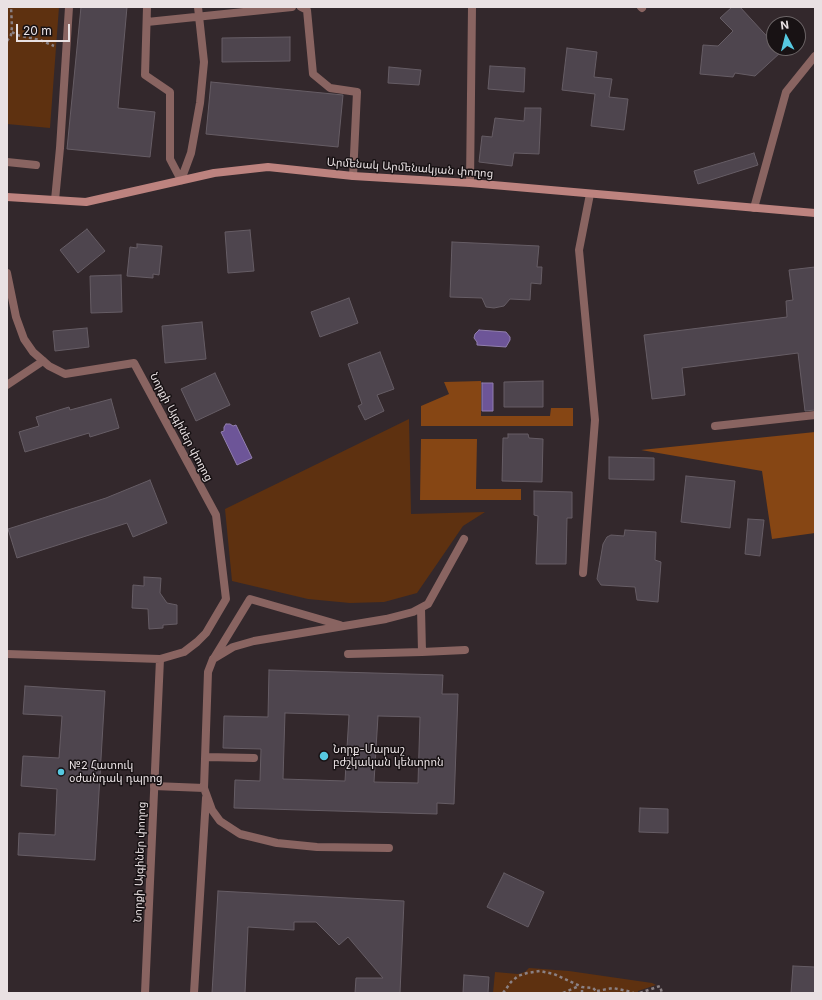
<!DOCTYPE html>
<html>
<head>
<meta charset="utf-8">
<style>
	body { margin:0 }
	#map { position:relative; width:822px; height:1000px; overflow:hidden; background:#33282c; font-family:Inter,sans-serif }
	canvas { display:block }
	.frame { position:absolute; inset:0; border:8px solid #e9e1e3; pointer-events:none }
	.north { position:absolute; left:766px; top:16px; width:40px; height:40px; box-sizing:border-box; background:#181214; border:1px solid #6c6567; border-radius:50%; rotate:353deg; font-size:11px; font-weight:700; line-height:16px; text-align:center; color:#e9e1e3 }
	.north::after { content:''; display:block; margin:auto; width:14px; height:18px; background:#56c9e1; clip-path:polygon(50% 0,100% 100%,50% 72%,0 100%) }
	.scale { position:absolute; left:16px; top:24px; width:54px; height:18px; box-sizing:border-box; border:2px solid #e9e1e3; border-top:0; padding-left:5px; font-size:12px; line-height:14px; white-space:nowrap; color:#e9e1e3; -webkit-text-stroke:3px #181214; paint-order:stroke }
</style>
</head>
<body>
<div id="map">
<canvas width="822" height="1000"></canvas>
<div class="frame"></div>
<div class="north">N</div>
<div class="scale">20 m</div>
</div>
<script>
const g = document.querySelector('canvas').getContext('2d');
g.lineJoin = 'round';
function paint(path, color) {
  g.fillStyle = color;
  g.fill(path, 'evenodd');
}
function poly(rows) {
  const path = new Path2D();
  for (const r of rows) {
    path.moveTo(r[0], r[1]);
    for (let i = 2; i < r.length; i += 2) path.lineTo(r[i], r[i + 1]);
  }
  return path;
}
function trace(path, color, width, dash) {
  g.strokeStyle = color;
  g.lineWidth = width;
  g.lineCap = dash ? 'butt' : 'round';
  g.setLineDash(dash || []);
  g.stroke(path);
}
function label(font, color, halo, rows, align = 'center') {
  g.font = font + ' Inter,"Noto Sans Armenian",sans-serif';
  g.lineWidth = 3;
  g.setLineDash([]);
  g.textBaseline = 'middle';
  g.strokeStyle = halo;
  g.fillStyle = color;
  for (const [text, x, y, turn = 0] of rows) {
    g.save();
    g.translate(x, y);
    g.rotate((+turn || 0) * Math.PI / 180);
    g.textAlign = isNaN(turn) ? turn : align;
    if (halo) g.strokeText(text, 0, 0);
    g.fillText(text, 0, 0);
    g.restore();
  }
}
const green = poly([
	[7,7,59,7,50,128,7,124],
	[409,419,411,514,485,512,463,526,417,593,384,602,350,603,308,599,232,581,225,509],
	[529,968,569,971,652,983,656,985,638,991,638,993,493,993,495,972,518,974,525,972]
]);
const forest = poly([
	[481,381,481,416,550,416,551,408,573,408,573,426,421,426,421,406,449,394,444,382],
	[815,432,815,533,772,539,762,471,641,450],
	[421,439,477,439,476,489,521,489,521,500,420,500]
]);
const water = poly([
	[479,330,506,332,510,337,510,340,506,347,477,345,477,342,474,338,475,334,479,330],
	[482,383,493,383,493,411,482,411,482,383],
	[226,424,230,424,233,426,236,425,252,458,237,465,221,432,224,431,224,427,226,424]
]);
const building = poly([
	[81,7,127,7,118,108,155,112,150,157,67,149,81,7],
	[732,7,740,7,774,44,774,48,778,48,781,52,755,76,735,73,733,77,700,74,703,45,718,46,733,31,720,18,732,7],
	[290,37,290,61,222,62,222,38,290,37],
	[567,48,597,52,594,77,612,79,609,97,628,99,624,130,591,126,595,94,562,90,567,48],
	[490,66,525,68,524,92,488,89,490,66],
	[389,67,421,70,419,85,388,83,389,67],
	[211,82,343,95,338,147,206,134,211,82],
	[525,108,541,108,539,154,514,153,512,166,479,162,482,136,492,137,495,118,524,121,525,108],
	[754,153,758,165,698,184,694,171,754,153],
	[87,229,105,251,78,273,60,250,87,229],
	[250,230,254,271,228,273,225,232,250,230],
	[452,242,539,246,537,267,542,267,541,284,531,283,530,300,510,299,504,306,494,308,486,307,482,298,450,297,452,242],
	[137,244,162,246,159,275,153,274,153,278,127,276,130,247,137,248,137,244],
	[815,267,815,410,805,411,798,353,682,368,685,395,652,399,644,335,787,317,786,301,793,300,789,270,815,267],
	[121,275,122,312,91,313,90,276,121,275],
	[349,298,358,323,320,337,311,312,349,298],
	[202,322,206,359,165,363,162,326,202,322],
	[87,328,89,347,55,351,53,331,87,328],
	[380,352,394,389,377,395,384,411,365,420,358,406,362,404,348,364,380,352],
	[215,373,230,405,196,421,181,389,215,373],
	[543,381,543,407,504,407,504,382,543,381],
	[111,399,119,428,90,437,89,433,25,452,19,432,39,426,36,417,69,407,70,410,111,399],
	[508,434,528,434,529,438,543,439,542,482,502,481,503,438,508,438,508,434],
	[609,457,654,458,654,480,609,479,609,457],
	[686,476,735,481,730,528,681,522,686,476],
	[150,480,167,523,133,537,127,523,17,558,8,529,106,498,150,480],
	[534,491,572,492,572,518,567,518,566,564,536,564,538,516,534,515,534,491],
	[748,519,764,520,760,556,745,554,748,519],
	[625,530,656,532,655,560,661,562,658,602,637,600,635,587,601,585,597,579,603,544,607,537,611,535,624,536,625,530],
	[144,577,161,578,160,593,167,603,177,605,177,624,163,625,163,628,149,629,148,609,132,608,133,585,144,586,144,577],
	[269,670,443,675,442,694,458,694,454,804,437,803,437,814,234,808,235,780,260,781,261,749,223,748,224,716,268,717,269,670],
	[285,713,349,715,345,781,283,779,285,713],
	[378,716,420,717,418,783,374,782,378,716],
	[25,686,105,691,95,860,18,855,19,833,55,835,57,789,21,786,23,756,59,758,62,716,23,714,25,686],
	[640,808,668,809,668,833,639,832,640,808],
	[504,873,544,892,528,927,487,907,504,873],
	[218,891,404,901,400,993,355,993,356,978,383,978,348,937,339,945,316,922,294,922,294,930,248,927,245,993,212,993,218,891],
	[793,966,815,967,815,993,791,993,793,966],
	[464,975,489,977,488,993,463,993,464,975]
]);
const path = poly([
	[12,32,17,35,40,40,54,46],
	[7,41,11,35,12,27,11,7],
	[597,991,613,988,632,992,633,993],
	[503,993,511,982,518,976,527,973,540,971,554,974,582,987,593,988,598,993],
	[563,993,579,986],
	[582,993,582,987],
	[640,993,660,986,662,993]
]);
const lane = poly([
	[147,7,145,75,170,92,170,159,181,180],
	[301,7,307,10,313,74,330,88,357,92,353,176],
	[641,7,642,8],
	[147,22,292,7],
	[7,162,36,165],
	[181,180,191,153,200,103,204,62,198,7],
	[55,200,60,148,69,7],
	[7,385,43,361],
	[715,426,815,415],
	[583,573,595,420,579,250,590,194],
	[422,652,465,650],
	[348,654,422,652,421,608],
	[214,658,250,599,340,625],
	[206,757,254,758],
	[154,786,204,788],
	[389,848,317,847,277,843,240,834,220,821,212,810,204,788,208,672,213,659,233,647,254,641,386,619,413,612,428,604,464,539],
	[194,993,206,798]
]);
const street = poly([
	[470,183,472,7],
	[754,208,786,92,815,56],
	[7,273,16,317,24,339,33,352,49,366,65,374,134,363,216,515,226,599,206,633,197,642,184,652,160,659,7,654],
	[145,993,160,659]
]);
const secondary = poly([
	[7,197,86,202,214,173,268,167,353,176,470,183,815,213]
]);
const markers = [
	[324,756,5,"#56c9e1"],
	[61,772,4,"#56c9e1"]
];
const streetNames = [
	["Արմենակ Արմենակյան փողոց",410,168,4],
	["Նորքի Այգիներ փողոց",181,427,62],
	["Նորքի Այգիներ փողոց",140,862,-88]
];
const poiNames = [
	["Նորք-Մարաշ",333,750],
	["բժշկական կենտրոն",333,763],
	["№2 Հատուկ",69,766],
	["օժանդակ դպրոց",69,779]
];
paint(green, '#5e3110');
paint(forest, '#864614');
paint(water, '#6d5598');
trace(water, '#927fae', 1);
paint(building, '#4e454e');
trace(building, '#665d65', 1);
trace(path, '#8b8184', 2.5, [3, 3]);
trace(lane, '#896461', 8);
trace(street, '#896461', 8);
trace(secondary, '#bd837f', 8);
for (const [x, y, r, color] of markers) {
  const dot = new Path2D();
  dot.arc(x, y, r, 0, 2 * Math.PI);
  g.fillStyle = color;
  g.fill(dot);
  trace(dot, '#181214', 1.5);
}
label('11px', '#e9e1e3', '#181214', streetNames);
label('11px', '#e9e1e3', '#181214', poiNames, 'left');
</script>
</body>
</html>
